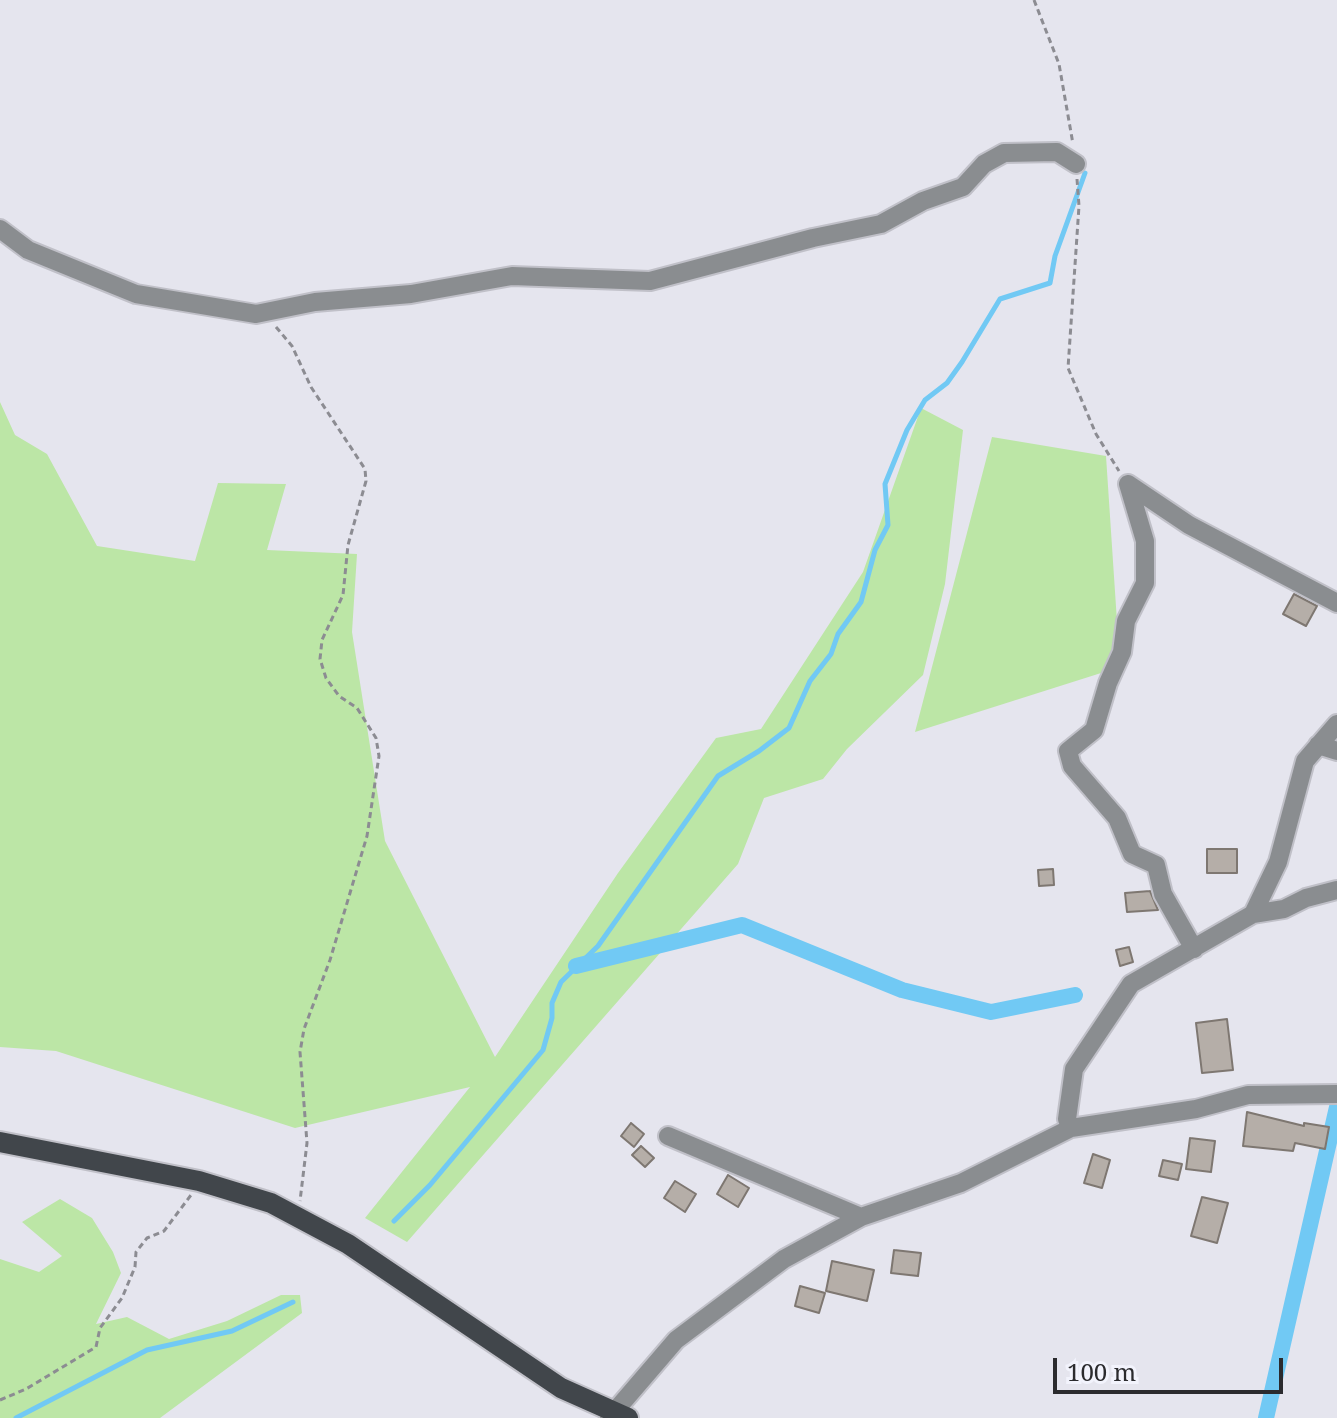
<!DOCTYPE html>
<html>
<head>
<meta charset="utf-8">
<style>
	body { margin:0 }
	#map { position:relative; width:1337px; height:1418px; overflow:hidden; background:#e5e5ee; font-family:"Noto Serif",serif }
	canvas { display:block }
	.scale { position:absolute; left:1053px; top:1358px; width:230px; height:36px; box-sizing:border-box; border:4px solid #2b2b2e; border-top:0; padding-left:10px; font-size:24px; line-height:28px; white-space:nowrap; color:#2b2b2e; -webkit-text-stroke:6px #f2f3fc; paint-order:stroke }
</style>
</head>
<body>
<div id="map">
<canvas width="1337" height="1418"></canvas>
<div class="scale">100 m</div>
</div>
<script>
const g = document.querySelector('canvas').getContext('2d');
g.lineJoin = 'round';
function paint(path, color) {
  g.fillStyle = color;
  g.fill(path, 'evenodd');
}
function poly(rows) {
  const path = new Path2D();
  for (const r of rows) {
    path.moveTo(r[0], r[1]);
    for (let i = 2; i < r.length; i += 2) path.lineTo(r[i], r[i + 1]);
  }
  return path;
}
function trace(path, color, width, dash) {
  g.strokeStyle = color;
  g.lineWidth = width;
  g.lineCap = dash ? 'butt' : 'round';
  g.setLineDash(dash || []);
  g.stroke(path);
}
const green = poly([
	[0,402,15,435,47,454,97,546,195,561,218,483,286,484,267,550,357,554,352,632,385,841,495,1057,618,873,716,738,761,729,863,572,921,408,963,430,945,584,923,675,847,749,823,779,764,798,738,864,407,1242,365,1218,470,1087,295,1128,56,1051,0,1047],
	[992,437,1106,456,1120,667,915,732],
	[60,1199,92,1218,113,1252,121,1273,96,1324,127,1317,169,1339,227,1321,281,1295,300,1295,302,1313,160,1418,0,1418,0,1259,39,1272,62,1256,22,1222]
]);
const stream = poly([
	[394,1221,430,1185,543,1050,552,1018,552,1003,561,982,598,946,718,776,759,751,789,728,810,681,831,654,838,634,861,602,875,550,888,525,885,484,907,430,925,400,947,383,962,362,1000,299,1050,283,1055,256,1085,173],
	[16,1418,147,1350,232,1331,293,1302]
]);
const canal = poly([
	[576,966,742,925,902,990,991,1012,1075,995],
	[1266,1418,1337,1107]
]);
const building = poly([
	[1294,594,1317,606,1306,626,1283,614,1294,594],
	[1207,849,1237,849,1237,873,1207,873,1207,849],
	[1053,869,1054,885,1039,886,1038,870,1053,869],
	[1150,891,1158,910,1127,912,1125,893,1150,891],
	[1129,947,1133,962,1120,966,1116,950,1129,947],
	[1227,1019,1233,1070,1202,1073,1196,1023,1227,1019],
	[1247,1112,1304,1126,1304,1123,1329,1127,1325,1149,1295,1143,1293,1151,1243,1146,1247,1112],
	[631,1123,644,1134,634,1147,621,1136,631,1123],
	[1190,1138,1215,1141,1211,1172,1186,1169,1190,1138],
	[641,1146,654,1158,645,1167,632,1155,641,1146],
	[1093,1154,1110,1160,1102,1188,1084,1183,1093,1154],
	[1163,1160,1182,1164,1178,1180,1159,1176,1163,1160],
	[728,1175,749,1188,738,1207,717,1194,728,1175],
	[675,1181,696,1194,685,1212,664,1198,675,1181],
	[1202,1197,1228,1203,1217,1243,1191,1236,1202,1197],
	[894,1250,921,1253,918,1276,891,1273,894,1250],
	[832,1261,874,1270,867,1301,826,1291,832,1261],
	[800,1286,825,1293,819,1313,795,1306,800,1286]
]);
const path = poly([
	[1034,0,1059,64,1073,144],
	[1077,179,1079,206,1068,368,1096,434,1119,471],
	[276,327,292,346,311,387,365,469,366,481,348,545,343,595,322,640,320,659,326,678,339,696,357,708,376,738,379,756,367,836,330,960,304,1029,300,1052,307,1143,300,1201],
	[0,1400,26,1389,96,1347,100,1328,122,1298,135,1267,136,1252,147,1238,164,1231,191,1195]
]);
const minor = poly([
	[0,229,28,250,136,294,256,314,315,302,411,294,512,276,650,281,813,238,881,224,923,201,963,187,984,164,1004,153,1057,152,1076,164],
	[1128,484,1145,541,1145,583,1126,621,1122,652,1108,683,1094,730,1068,751,1072,766,1117,818,1132,854,1156,865,1163,894,1194,949],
	[1128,484,1189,525,1337,603],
	[1318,745,1337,751],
	[1253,914,1284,909,1306,898,1337,890],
	[1071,1128,1067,1119,1074,1069,1131,984,1253,914,1278,862,1305,761,1337,724],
	[668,1136,861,1217],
	[609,1418,676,1340,784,1259,861,1217,961,1183,1071,1128,1196,1109,1248,1095,1337,1094]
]);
const major = poly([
	[0,1142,199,1181,271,1203,348,1244,561,1388,628,1418]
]);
paint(green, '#bce6a6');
trace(stream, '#71c9f4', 5);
trace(canal, '#71c9f4', 16);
paint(building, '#b5aea8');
trace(building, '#7e7771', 2);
trace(minor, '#c0c0c8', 22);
trace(major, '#c0c0c8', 24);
trace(path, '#8c8c92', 3, [6, 4]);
trace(minor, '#8a8d90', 18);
trace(major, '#41464b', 20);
</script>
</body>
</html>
